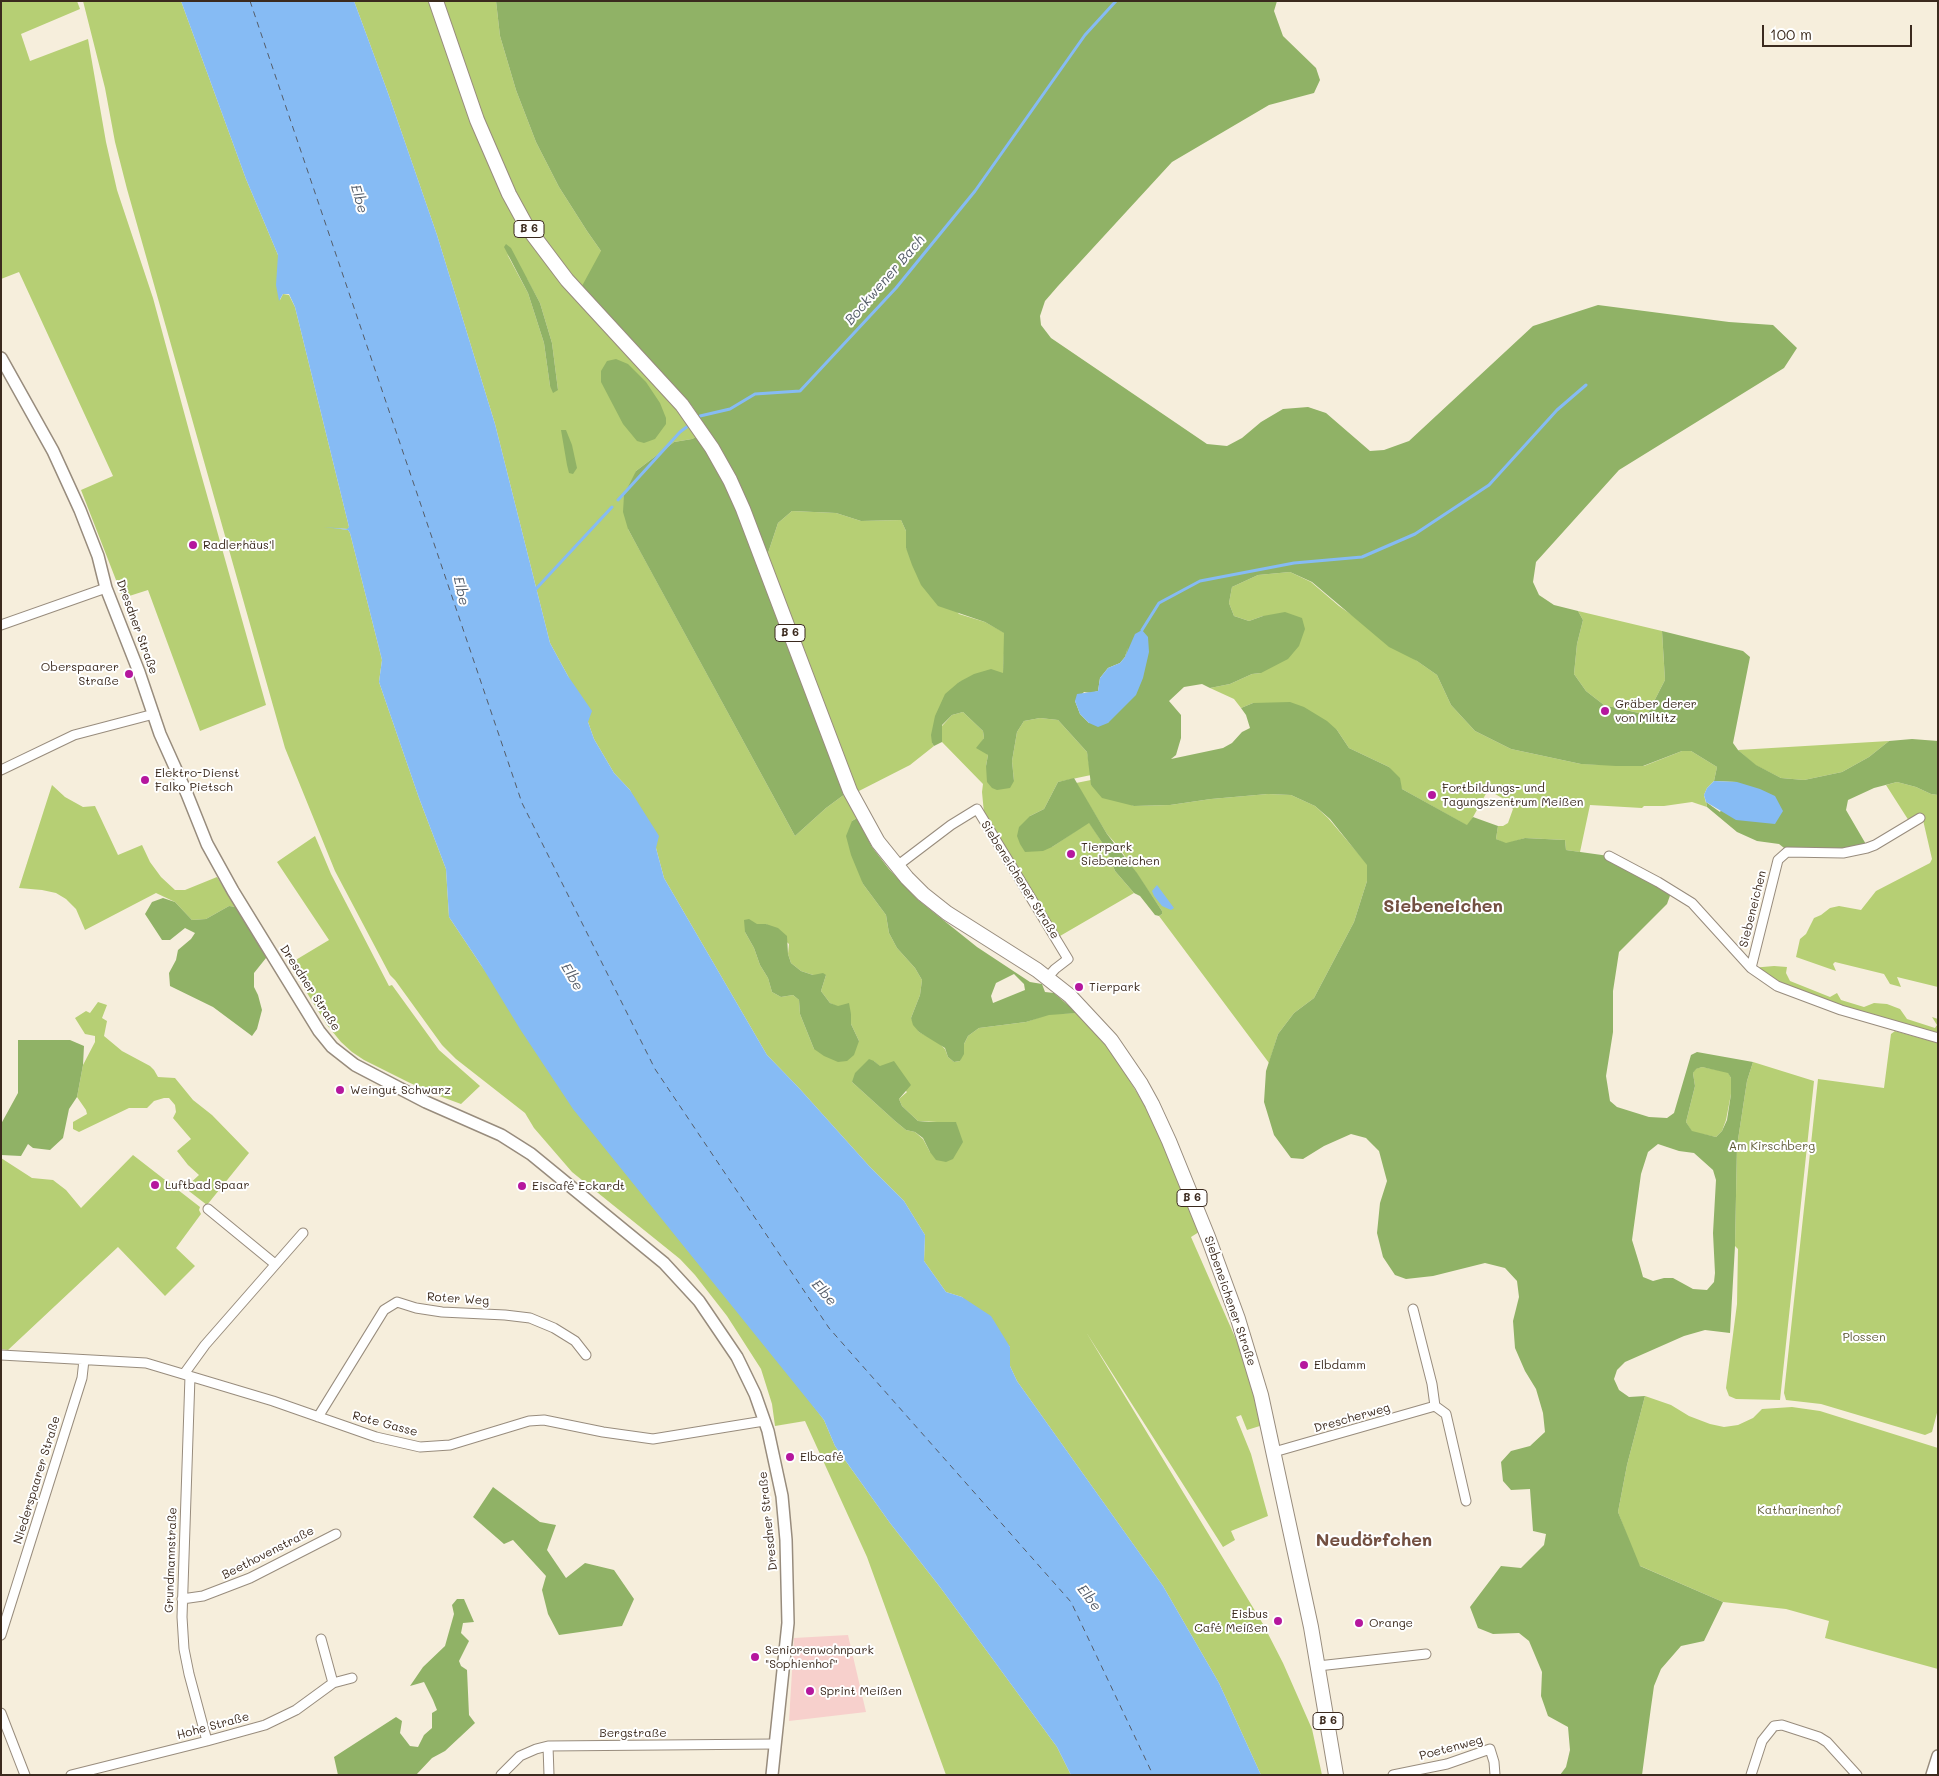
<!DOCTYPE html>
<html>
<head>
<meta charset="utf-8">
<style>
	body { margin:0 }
	#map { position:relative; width:1939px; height:1776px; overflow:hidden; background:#f6eedc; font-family:Mali,sans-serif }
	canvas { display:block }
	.frame { position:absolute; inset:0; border:2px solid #3b2a1e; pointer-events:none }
	.scale { position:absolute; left:1762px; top:25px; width:150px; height:22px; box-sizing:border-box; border:2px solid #3b2a1e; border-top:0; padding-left:6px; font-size:15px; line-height:18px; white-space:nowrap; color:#3b2a1e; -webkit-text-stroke:4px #fff; paint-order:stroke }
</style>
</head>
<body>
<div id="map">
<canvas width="1939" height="1776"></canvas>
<div class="frame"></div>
<div class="scale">100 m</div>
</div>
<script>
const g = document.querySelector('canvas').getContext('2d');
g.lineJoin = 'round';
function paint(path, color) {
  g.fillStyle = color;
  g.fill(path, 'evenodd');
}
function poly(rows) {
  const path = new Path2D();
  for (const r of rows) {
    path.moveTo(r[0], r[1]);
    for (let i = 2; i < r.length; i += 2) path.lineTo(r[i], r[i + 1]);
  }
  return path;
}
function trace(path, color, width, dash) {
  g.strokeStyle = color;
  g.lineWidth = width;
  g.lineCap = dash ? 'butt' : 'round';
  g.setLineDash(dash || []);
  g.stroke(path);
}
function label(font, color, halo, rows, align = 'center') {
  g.font = font + ' Mali,sans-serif';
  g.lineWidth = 4;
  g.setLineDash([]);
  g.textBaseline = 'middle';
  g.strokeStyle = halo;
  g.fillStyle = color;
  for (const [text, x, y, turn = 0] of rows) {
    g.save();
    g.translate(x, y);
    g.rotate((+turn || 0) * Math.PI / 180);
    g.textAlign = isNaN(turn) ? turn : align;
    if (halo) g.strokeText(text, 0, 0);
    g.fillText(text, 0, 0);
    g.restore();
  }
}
const built = poly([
	[848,1635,866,1712,789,1721,794,1638]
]);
const green = poly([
	[1,1,77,1,80,9,21,34,30,61,88,39,106,142,117,190,153,298,194,449,266,705,200,731,148,590,123,598,81,490,113,476,19,272,1,279],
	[83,1,181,1,246,179,278,255,280,300,283,294,289,295,295,307,349,527,348,529,334,528,348,530,350,533,382,660,379,682,419,798,446,869,449,917,481,965,824,1420,835,1446,890,1523,940,1587,1057,1747,1071,1775,946,1775,867,1557,805,1421,775,1426,772,1404,761,1369,727,1316,695,1275,680,1259,572,1172,534,1128,525,1113,456,1059,442,1045,395,980,390,975,335,871,285,748,127,189,115,142,105,88],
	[354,1,496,1,500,36,516,90,536,142,559,187,587,231,601,251,676,389,692,406,710,431,692,439,674,442,636,471,628,529,795,836,826,808,845,794,857,818,852,821,863,884,886,915,889,933,897,948,915,968,922,980,920,995,911,1018,919,1032,938,1042,945,1049,948,1057,954,1062,960,1061,964,1044,968,1036,979,1028,1026,1022,1049,1014,1077,1013,1101,1037,1116,1058,1145,1106,1156,1127,1199,1232,1191,1237,1242,1353,1263,1425,1247,1430,1241,1415,1236,1417,1251,1454,1268,1516,1231,1531,1235,1540,1223,1547,1086,1332,1263,1624,1283,1663,1312,1729,1322,1775,1261,1775,1219,1683,1163,1586,1017,1381,1010,1366,1010,1347,962,1297,946,1292,924,1261,925,1235,904,1201,870,1167,799,1088,767,1055,664,878,656,848,630,790,614,773,594,739,588,722,568,676,550,643,495,424,437,235,388,93],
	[507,254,527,279,540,303,552,343,558,390,550,386,544,343,528,293],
	[757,924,766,924,789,944,788,954,791,963,801,971,813,975,826,975,821,991,830,1003,851,1014,851,1024,859,1041,814,1049,800,1014,799,1000,793,995,781,997,772,992,768,978,760,965,754,948,745,932],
	[874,1061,907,1092,899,1099,902,1106,918,1121,956,1123,957,1127,930,1152,923,1139,915,1132,906,1130,895,1121,852,1082],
	[792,511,836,513,861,521,901,520,906,531,906,548,959,614,985,622,1005,633,1003,673,959,682,932,743,934,746,910,765,857,792,764,565,778,523],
	[1290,572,1311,582,1339,606,1437,675,1451,705,1475,731,1511,749,1581,764,1644,766,1682,751,1691,751,1717,767,1714,781,1707,788,1704,795,1707,807,1692,802,1664,806,1644,806,1642,808,1590,805,1580,852,1566,850,1565,840,1525,838,1506,844,1496,839,1498,826,1503,826,1508,823,1513,809,1504,799,1488,790,1468,826,1402,789,1389,767,1349,748,1337,730,1253,703,1241,708,1234,699,1210,688,1230,684,1252,674,1261,673,1263,616,1249,621,1234,616,1229,603,1232,587,1258,575],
	[1578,611,1662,631,1665,680,1647,715,1604,705,1586,691,1574,674,1577,644,1583,620],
	[963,712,983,731,984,738,981,743,988,755,986,766,1014,781,1012,761,1017,732,1024,721,1040,718,1058,720,1087,752,1091,775,1058,782,1044,809,1030,816,1052,847,1089,822,1107,850,1115,871,1134,893,1060,936,984,813,982,792,983,784,942,742,942,726,952,715],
	[1889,741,1869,757,1842,772,1804,780,1781,778,1755,765,1738,750],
	[1091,780,1091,785,1134,806,1170,805,1211,799,1268,794,1291,795,1315,806,1328,818,1368,865,1367,881,1354,922,1314,998,1294,1013,1278,1034,1269,1063,1159,916,1162,914,1162,911,1118,846,1107,834,1076,783],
	[1897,782,1916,787,1931,794,1938,795,1938,987,1897,977,1901,987,1890,984,1884,974,1835,962,1833,964,1836,971,1796,957,1800,939,1806,934,1814,918,1821,915,1830,908,1839,906,1861,910,1876,891,1930,863,1932,859,1923,820,1909,821,1886,785],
	[52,785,65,797,83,807,95,806,118,855,142,845,150,862,161,877,175,890,185,890,217,877,236,907,229,906,206,919,192,920,175,902,156,893,85,930,76,909,66,899,56,893,42,890,19,888],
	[315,836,331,874,389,986,392,985,439,1050,480,1086,461,1104,434,1094,408,1082,364,1060,352,1052,341,1042,327,1025,289,964,329,940,277,862],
	[1774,966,1787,967,1786,973,1790,981,1830,997,1837,993,1841,1000,1864,1007,1874,1003,1887,1004,1900,1009,1907,1019,1935,1028,1937,1025,1932,1017,1938,1019,1938,1037,1804,997,1751,968],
	[98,1002,107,1005,102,1018,107,1021,104,1036,122,1051,150,1066,154,1070,158,1077,175,1078,193,1100,212,1115,249,1153,207,1205,185,1188,199,1175,188,1165,177,1151,191,1139,173,1118,176,1112,175,1105,169,1098,164,1098,154,1101,147,1108,129,1108,79,1132,73,1129,73,1122,87,1114,86,1110,77,1097,83,1065,95,1042,95,1036,85,1034,75,1018,86,1011,90,1013],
	[1895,1031,1938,1043,1938,1409,1932,1432,1925,1435,1821,1404,1786,1400,1784,1393,1818,1079,1884,1088,1891,1034],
	[1753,1062,1814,1081,1780,1400,1736,1399,1729,1396,1726,1388,1737,1304,1738,1249,1735,1246,1737,1146,1747,1081],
	[1702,1067,1728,1072,1731,1078,1731,1094,1726,1120,1722,1131,1716,1137,1692,1132,1686,1122,1695,1086,1693,1073,1695,1069],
	[133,1155,200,1207,199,1210,201,1214,176,1248,195,1266,165,1296,118,1247,8,1350,1,1349,1,1158,32,1178,53,1180,66,1190,81,1208],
	[1645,1396,1671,1405,1689,1416,1710,1424,1724,1427,1738,1425,1753,1418,1762,1409,1792,1407,1820,1411,1938,1448,1938,1669,1825,1638,1829,1621,1786,1609,1723,1602,1638,1565,1618,1512,1627,1465]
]);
const forest = poly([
	[496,1,1277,1,1274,11,1283,36,1316,68,1320,80,1314,93,1269,105,1172,162,1058,286,1045,301,1040,316,1041,325,1051,338,1207,444,1227,446,1242,438,1261,422,1283,409,1308,407,1326,413,1370,451,1384,450,1409,441,1533,326,1598,305,1729,322,1773,325,1797,348,1784,368,1619,470,1536,562,1533,582,1539,595,1554,605,1578,611,1583,620,1577,644,1574,674,1586,691,1604,705,1647,715,1665,680,1662,631,1743,651,1750,657,1733,743,1738,750,1756,765,1781,778,1804,780,1842,772,1869,757,1889,741,1912,739,1938,741,1938,795,1931,794,1916,787,1897,782,1874,788,1848,800,1846,810,1867,846,1843,852,1788,851,1779,844,1757,841,1737,832,1707,807,1706,802,1720,812,1737,782,1714,781,1717,767,1691,751,1682,751,1643,766,1616,766,1581,764,1511,749,1475,731,1451,705,1437,675,1417,661,1389,647,1312,582,1290,572,1258,575,1232,587,1229,603,1234,616,1249,621,1263,616,1285,612,1302,618,1305,629,1299,646,1288,659,1261,673,1252,674,1230,684,1210,688,1202,684,1184,687,1169,701,1181,715,1181,738,1176,755,1171,759,1223,748,1232,743,1242,732,1250,728,1246,715,1241,708,1253,703,1290,702,1304,707,1327,721,1337,730,1349,748,1389,767,1400,778,1402,789,1467,825,1473,817,1498,826,1496,839,1506,843,1525,838,1565,840,1566,850,1609,856,1672,890,1667,904,1619,952,1613,991,1613,1032,1606,1076,1610,1101,1617,1107,1649,1117,1667,1118,1674,1113,1691,1055,1697,1052,1753,1062,1747,1081,1737,1146,1735,1246,1730,1333,1705,1330,1684,1336,1625,1362,1617,1370,1614,1379,1619,1390,1629,1397,1645,1396,1627,1465,1618,1512,1640,1566,1723,1602,1704,1641,1681,1646,1661,1669,1654,1686,1651,1707,1642,1775,1560,1775,1566,1767,1570,1750,1568,1727,1548,1716,1541,1696,1542,1672,1529,1641,1519,1633,1493,1634,1478,1628,1470,1607,1501,1566,1521,1568,1544,1545,1546,1534,1533,1531,1530,1489,1511,1490,1503,1481,1501,1462,1511,1451,1530,1446,1545,1432,1543,1413,1536,1389,1525,1371,1515,1348,1513,1321,1519,1297,1517,1281,1505,1268,1485,1263,1433,1276,1406,1279,1395,1275,1383,1257,1377,1233,1380,1203,1387,1181,1379,1151,1366,1138,1351,1134,1324,1146,1303,1159,1291,1158,1274,1135,1264,1102,1266,1071,1278,1034,1294,1013,1314,998,1354,922,1367,881,1367,865,1330,819,1315,806,1291,795,1268,794,1211,799,1170,805,1134,806,1102,798,1091,785,1087,752,1058,720,1040,718,1024,721,1017,732,1012,761,1014,781,1010,788,997,790,992,788,987,782,986,766,988,755,976,748,984,738,983,731,963,712,952,715,942,725,942,742,934,746,932,743,931,735,935,716,945,694,959,682,974,674,991,669,1003,673,1004,633,985,622,938,606,921,585,912,565,906,548,906,531,901,520,861,521,836,513,792,511,778,523,764,565,845,794,826,808,795,836,642,555,628,529,623,512,624,495,636,471,674,442,692,439,709,431,692,406,619,330,582,286,601,251,587,231,559,187,536,142,516,90,500,36],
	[1128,647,1108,723,1089,723,1080,714,1075,701,1084,692,1091,693,1098,691,1100,678,1108,668,1120,663,1125,657],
	[1702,1067,1728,1073,1731,1078,1731,1094,1727,1120,1722,1131,1716,1137,1692,1131,1686,1122,1695,1086,1693,1073,1696,1069],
	[1658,1144,1679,1151,1694,1153,1713,1170,1716,1180,1713,1233,1715,1273,1714,1282,1707,1290,1693,1289,1673,1278,1664,1278,1653,1281,1643,1277,1640,1266,1632,1240,1641,1174,1648,1152],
	[506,244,511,248,540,303,552,343,558,390,553,393,550,386,544,343,528,293,504,247],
	[616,359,628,364,646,382,660,403,666,418,666,424,655,439,644,443,637,441,623,424,601,382,601,371,607,361],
	[561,430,566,430,572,445,577,468,573,474,569,473,567,465],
	[1074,778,1107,834,1137,873,1162,911,1162,914,1159,916,1155,915,1140,896,1134,893,1115,871,1107,850,1089,823,1052,847,1043,851,1025,852,1020,844,1017,836,1019,827,1030,816,1044,809,1058,782],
	[857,818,872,847,889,869,917,899,977,947,1030,982,1042,984,1045,992,1054,993,1077,1013,1049,1015,1026,1022,979,1028,968,1036,964,1044,964,1054,960,1061,954,1062,948,1057,945,1048,919,1032,913,1025,911,1018,920,995,922,980,915,968,897,948,889,933,886,915,863,884,851,855,846,836,852,821],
	[1014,974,1024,984,1025,990,993,1003,991,996,996,983],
	[163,898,175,902,192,920,206,919,229,906,236,907,266,953,266,958,254,973,254,987,258,995,262,1010,257,1029,252,1036,213,1007,170,986,169,973,176,960,178,950,191,939,195,933,185,928,170,940,162,940,145,914,152,902],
	[749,919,757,924,766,924,778,928,787,936,788,954,791,963,801,971,813,975,823,973,826,975,821,991,830,1003,838,1006,849,1003,851,1014,851,1024,859,1041,854,1055,847,1061,838,1062,824,1056,814,1049,800,1014,799,1000,793,995,781,997,772,992,768,978,760,965,754,948,745,932,744,920],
	[18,1040,70,1040,84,1046,83,1065,77,1097,69,1109,63,1138,50,1150,33,1148,28,1144,21,1156,1,1155,1,1124,18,1093],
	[869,1059,874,1061,880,1066,894,1061,911,1085,899,1099,902,1106,918,1121,929,1122,956,1122,963,1142,953,1159,946,1162,936,1160,930,1152,923,1138,915,1132,906,1130,895,1121,852,1082,855,1073],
	[493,1487,540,1522,556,1525,547,1550,566,1578,585,1563,614,1570,634,1599,622,1626,559,1635,548,1614,542,1590,546,1576,513,1540,504,1544,473,1517],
	[457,1599,464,1599,474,1622,463,1623,461,1633,469,1641,459,1661,461,1666,467,1670,469,1715,475,1723,445,1751,432,1758,416,1775,338,1775,334,1757,396,1717,402,1721,400,1733,410,1746,418,1747,424,1735,432,1728,432,1713,437,1710,433,1700,424,1682,410,1686,423,1667,445,1646,454,1614,452,1605]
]);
const water = poly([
	[181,1,354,1,388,93,437,235,495,424,550,643,568,676,592,711,588,722,594,739,614,773,630,790,659,836,656,848,664,878,767,1055,799,1088,870,1167,904,1201,925,1235,924,1261,946,1292,962,1297,991,1316,1010,1347,1010,1366,1017,1381,1163,1586,1219,1683,1261,1775,1071,1775,1057,1747,940,1587,890,1523,835,1446,824,1420,573,1109,520,1029,481,965,449,917,446,869,419,798,379,682,382,660,350,533,348,530,324,527,347,529,349,527,295,307,289,294,283,294,279,301,276,285,278,255,246,179],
	[1142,630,1148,637,1149,652,1143,678,1136,695,1108,723,1098,727,1089,723,1080,714,1075,701,1077,694,1098,691,1100,678,1108,668,1120,663,1125,657,1135,634],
	[1714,781,1737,782,1760,789,1775,796,1783,811,1775,824,1736,820,1706,802,1704,795,1707,788],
	[1157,885,1174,908,1171,910,1162,906,1154,896,1152,891]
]);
const stream = poly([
	[696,419,700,416,730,409,755,394,800,391,896,288,975,191,1085,35,1116,1],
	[618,500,680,432,692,423],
	[534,591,612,507],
	[1142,630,1159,603,1200,581,1294,563,1362,557,1415,534,1489,485,1557,410,1586,385]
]);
const ferry = poly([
	[250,1,522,803,655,1069,829,1328,1071,1602,1153,1775]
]);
const minor = poly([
	[1,625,106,588],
	[1,770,74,735,154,714],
	[1609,856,1658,882,1692,903,1751,968,1777,986,1841,1010,1938,1038],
	[897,866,951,825,977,809,1068,959,1055,969,1047,978],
	[1751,968,1778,860,1787,852,1843,853,1867,848,1875,845,1920,818],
	[208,1209,275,1264],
	[1413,1309,1432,1384,1435,1406,1446,1414,1466,1501],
	[1,1355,146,1363,273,1401,376,1437,420,1447,450,1445,529,1421,544,1420,603,1432,653,1439,764,1421],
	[184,1374,205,1345,303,1233],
	[190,1376,182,1617,184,1649,189,1674,207,1741],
	[318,1417,384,1310,397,1302,416,1308,442,1312,505,1315,530,1318,554,1328,575,1341,586,1355],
	[1274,1452,1435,1406],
	[182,1599,203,1596,250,1578,336,1534],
	[1,1635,82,1378,84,1360],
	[321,1639,333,1683],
	[1318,1666,1426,1654],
	[1,1713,25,1775],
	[548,1746,549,1775],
	[71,1775,207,1741,265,1725,296,1710,333,1683,352,1678],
	[501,1775,520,1756,536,1749,548,1746,775,1744],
	[1393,1775,1447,1764,1490,1749,1494,1762,1495,1775],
	[1751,1775,1762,1741,1774,1726,1782,1725,1819,1737,1827,1742,1857,1775]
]);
const secondary = poly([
	[1,358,53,451,80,510,98,556,106,588,139,672,160,734,187,794,207,844,233,891,319,1031,332,1047,355,1065,426,1102,501,1135,531,1154,664,1263,699,1301,737,1357,755,1394,768,1431,782,1496,786,1540,788,1623,772,1775],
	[1932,1775,1938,1756]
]);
const primary = poly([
	[436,1,477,120,509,194,527,227,567,280,682,405,712,448,730,480,743,509,850,791,878,842,907,878,923,894,947,913,1037,970,1070,996,1111,1040,1141,1084,1152,1104,1169,1141,1208,1237,1238,1319,1261,1395,1311,1627,1336,1775]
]);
const markers = [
	[193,545,5,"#b5179e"],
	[129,674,5,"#b5179e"],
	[1605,711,5,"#b5179e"],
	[145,780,5,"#b5179e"],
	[1432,795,5,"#b5179e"],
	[1071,854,5,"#b5179e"],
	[1079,987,5,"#b5179e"],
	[340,1090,5,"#b5179e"],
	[155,1185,5,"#b5179e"],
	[522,1186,5,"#b5179e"],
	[1304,1365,5,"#b5179e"],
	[790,1457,5,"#b5179e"],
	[1278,1621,5,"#b5179e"],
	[1359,1623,5,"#b5179e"],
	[755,1657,5,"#b5179e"],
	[810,1691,5,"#b5179e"]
];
const shields = [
	[529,229,30],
	[790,633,30],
	[1192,1198,30],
	[1328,1721,30]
];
const shieldNames = [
	["B 6",529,229],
	["B 6",790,633],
	["B 6",1192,1198],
	["B 6",1328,1721]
];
const poiNames = [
	["Radlerhäus'l",203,545],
	["Oberspaarer",119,667,"right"],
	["Straße",119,681,"right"],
	["Gräber derer",1615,704],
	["von Miltitz",1615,718],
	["Elektro-Dienst",155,773],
	["Falko Pietsch",155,787],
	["Fortbildungs- und",1442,788],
	["Tagungszentrum Meißen",1442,802],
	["Tierpark",1081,847],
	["Siebeneichen",1081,861],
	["Tierpark",1089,987],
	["Weingut Schwarz",350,1090],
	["Luftbad Spaar",165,1185],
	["Eiscafé Eckardt",532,1186],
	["Elbdamm",1314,1365],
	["Elbcafé",800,1457],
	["Eisbus",1268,1614,"right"],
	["Café Meißen",1268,1628,"right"],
	["Orange",1369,1623],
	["Seniorenwohnpark",765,1650],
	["\"Sophienhof\"",765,1664],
	["Sprint Meißen",820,1691]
];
const streetNames = [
	["Dresdner Straße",137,627,70],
	["Siebeneichener Straße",1020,880,58],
	["Siebeneichen",1753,909,-76],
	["Dresdner Straße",310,988,57],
	["Roter Weg",458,1299,4],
	["Siebeneichener Straße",1230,1301,71],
	["Drescherweg",1352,1418,-16],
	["Rote Gasse",385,1424,15],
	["Niederspaarer Straße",37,1480,-73],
	["Dresdner Straße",768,1521,-96],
	["Beethovenstraße",268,1553,-27],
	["Grundmannstraße",171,1560,-88],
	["Hohe Straße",213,1726,-15],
	["Bergstraße",633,1733],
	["Poetenweg",1451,1748,-15]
];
const parkNames = [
	["Am Kirschberg",1772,1146],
	["Plossen",1864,1337],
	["Katharinenhof",1799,1510]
];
const waterNames = [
	["Elbe",359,199,74],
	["Bockwener Bach",885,280,-49],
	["Elbe",461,591,77],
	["Elbe",572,977,59],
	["Elbe",824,1293,48],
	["Elbe",1089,1598,52]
];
const districtNames = [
	["Siebeneichen",1443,906],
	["Neudörfchen",1374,1540]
];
paint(built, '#f7d0cc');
paint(green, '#b6cf74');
paint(forest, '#90b266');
paint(water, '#86bbf4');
trace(stream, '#86bbf4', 3);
trace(ferry, '#555d69', 1, [6, 5]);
trace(minor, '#988c7d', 11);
trace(secondary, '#988c7d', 14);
trace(primary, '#988c7d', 16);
trace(minor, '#fff', 9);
trace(secondary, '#fff', 11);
trace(primary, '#fff', 14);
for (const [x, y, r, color] of markers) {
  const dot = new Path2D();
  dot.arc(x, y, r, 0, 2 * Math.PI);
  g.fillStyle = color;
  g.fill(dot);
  trace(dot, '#fff', 2);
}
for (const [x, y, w] of shields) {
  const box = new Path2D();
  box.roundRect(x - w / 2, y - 8.5, w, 17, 4);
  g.fillStyle = '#fff';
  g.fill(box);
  trace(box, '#3b2a1e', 1);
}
label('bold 11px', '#3b2a1e', null, shieldNames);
label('12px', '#3b2a1e', '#fff', poiNames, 'left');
label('12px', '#3b2a1e', '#fff', streetNames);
label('12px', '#605c38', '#fff', parkNames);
label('italic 14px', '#555d69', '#fff', waterNames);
label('bold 18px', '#735041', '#fff', districtNames);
</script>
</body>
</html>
